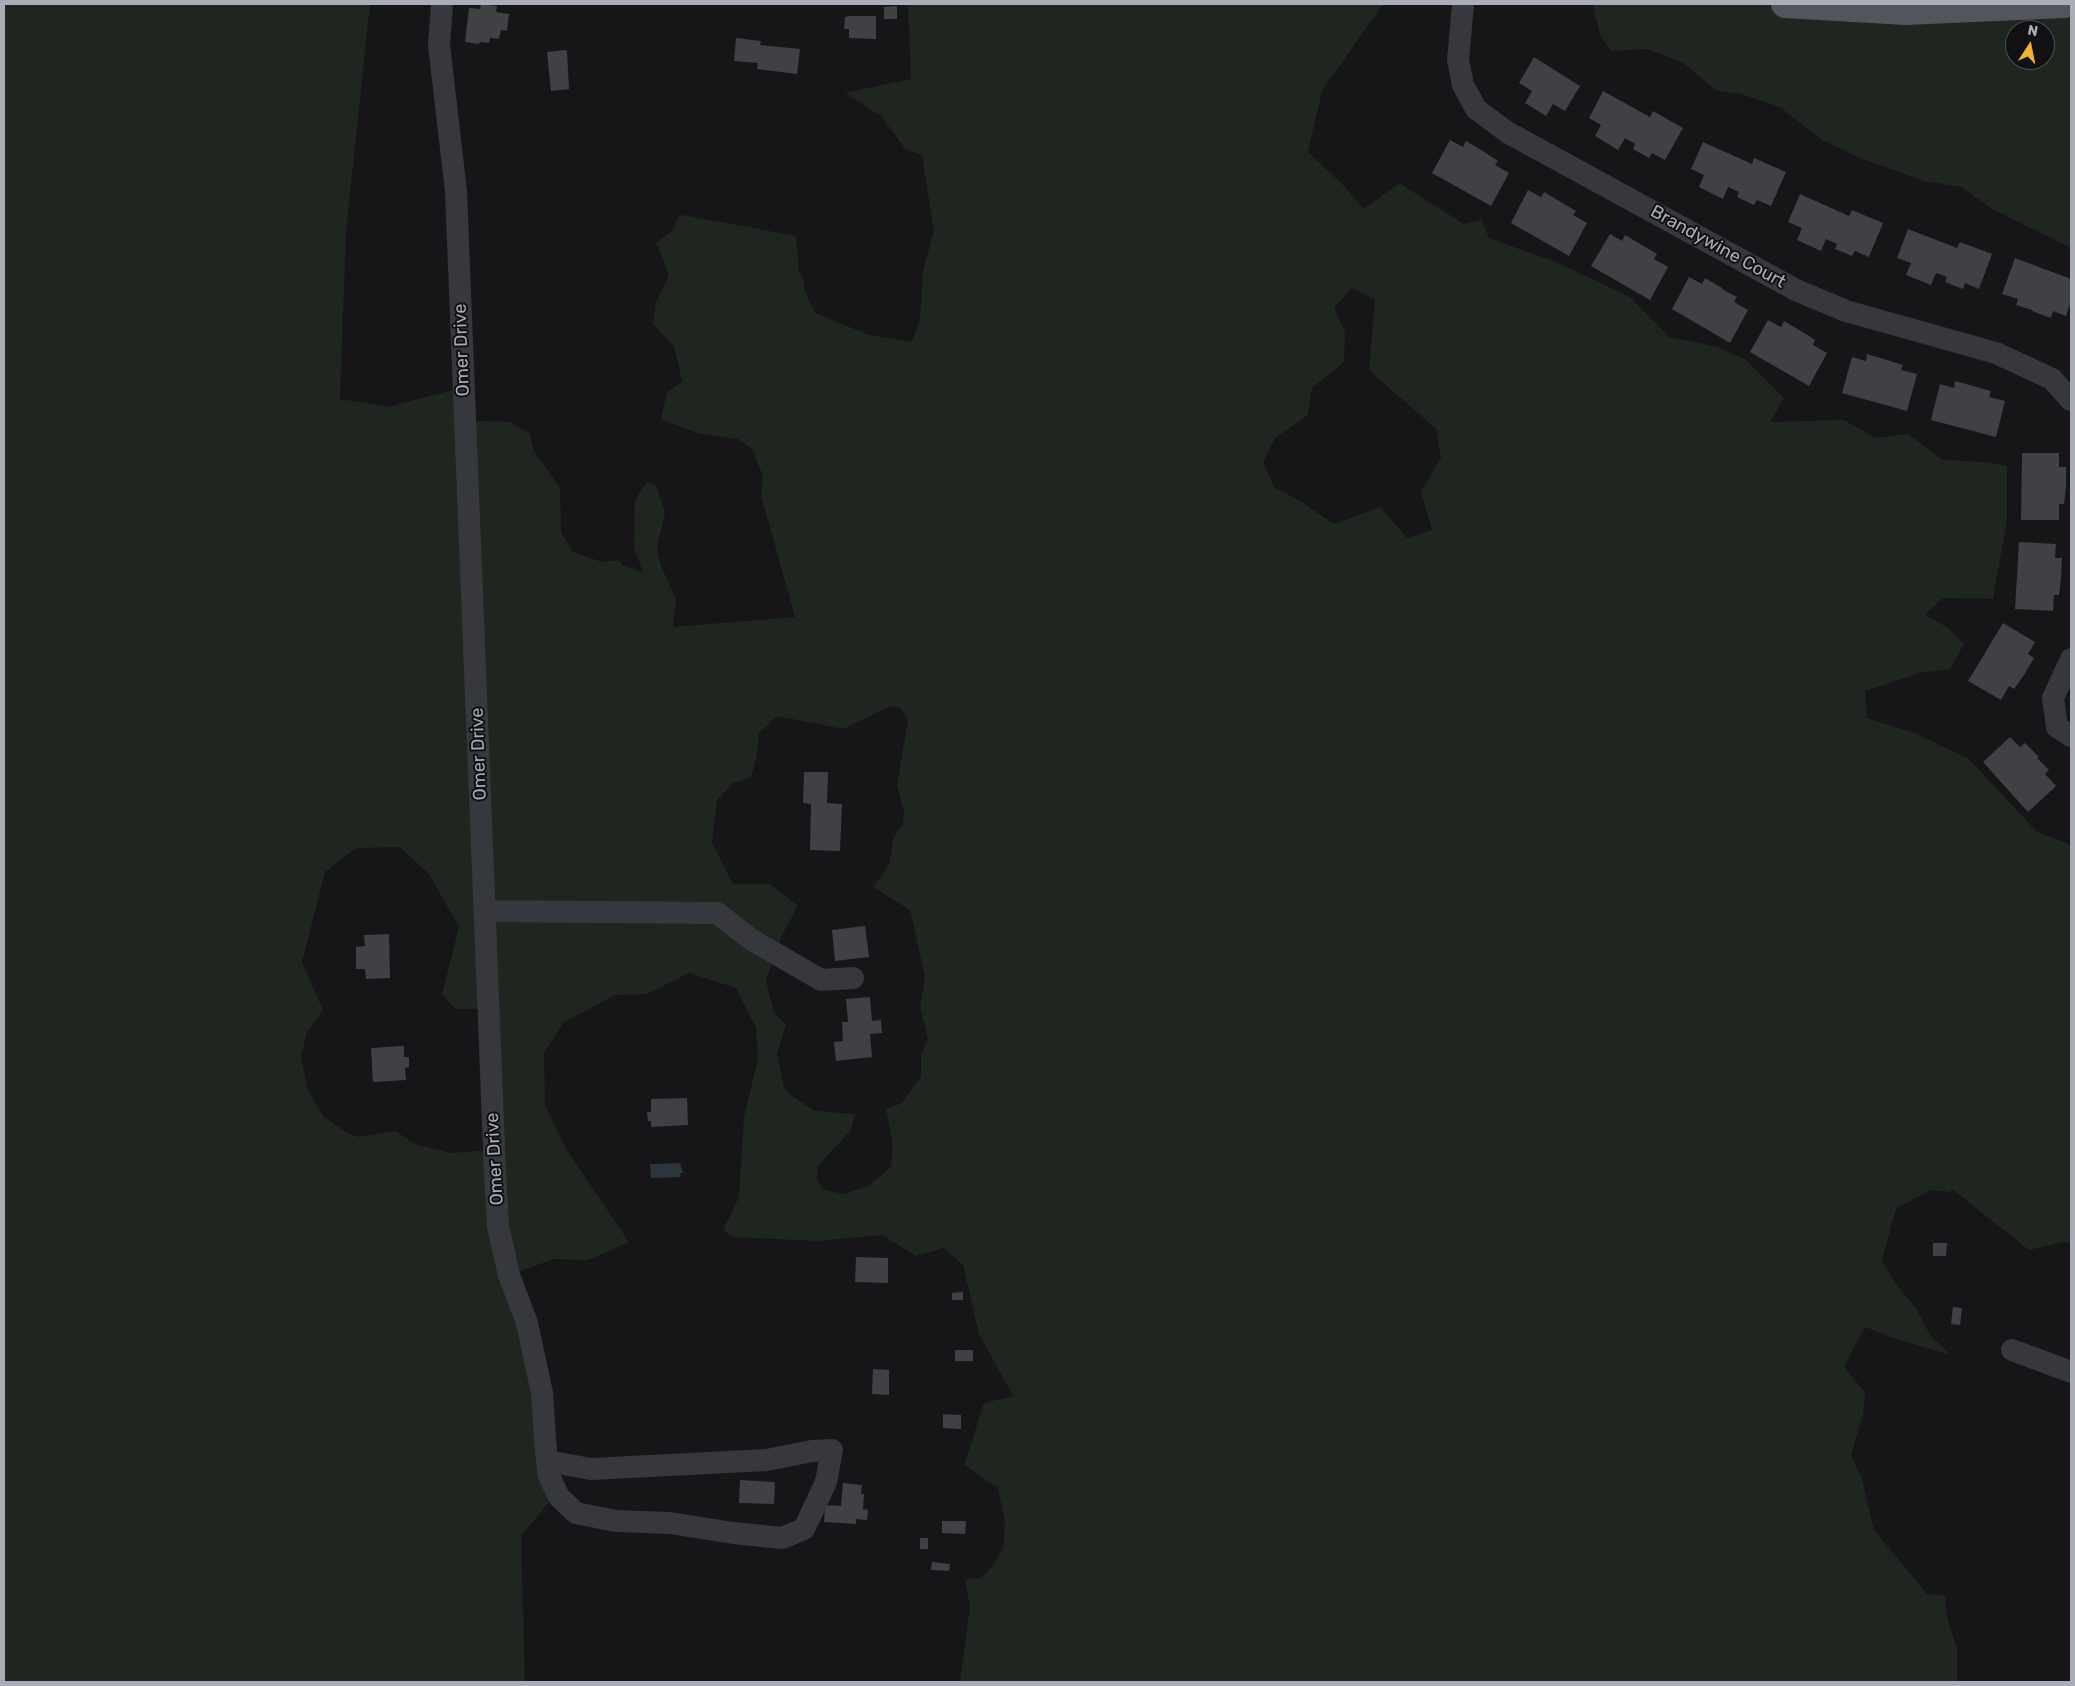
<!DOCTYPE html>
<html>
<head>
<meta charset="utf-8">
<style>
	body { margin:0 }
	#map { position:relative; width:2075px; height:1686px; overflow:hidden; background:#161618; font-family:Rubik,sans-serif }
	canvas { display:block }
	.frame { position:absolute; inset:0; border:5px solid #a8adb8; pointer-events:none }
	.north { position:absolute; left:2005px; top:20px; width:50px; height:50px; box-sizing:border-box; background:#111113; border:1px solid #4d4f55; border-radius:50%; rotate:11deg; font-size:14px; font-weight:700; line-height:20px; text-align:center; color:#a8adb8 }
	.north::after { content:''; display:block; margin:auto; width:18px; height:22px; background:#f2b134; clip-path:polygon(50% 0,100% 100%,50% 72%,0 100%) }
</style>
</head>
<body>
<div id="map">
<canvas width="2075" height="1686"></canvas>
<div class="frame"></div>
<div class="north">N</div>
</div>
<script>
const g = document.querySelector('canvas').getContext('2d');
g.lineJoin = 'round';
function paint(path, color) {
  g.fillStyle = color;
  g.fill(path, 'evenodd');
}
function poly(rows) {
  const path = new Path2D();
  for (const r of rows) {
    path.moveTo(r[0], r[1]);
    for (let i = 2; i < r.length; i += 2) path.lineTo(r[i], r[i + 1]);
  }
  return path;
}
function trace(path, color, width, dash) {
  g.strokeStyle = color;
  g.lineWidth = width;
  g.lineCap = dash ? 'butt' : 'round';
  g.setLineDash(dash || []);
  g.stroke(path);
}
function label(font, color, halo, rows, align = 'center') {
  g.font = font + ' Rubik,sans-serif';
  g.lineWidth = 4;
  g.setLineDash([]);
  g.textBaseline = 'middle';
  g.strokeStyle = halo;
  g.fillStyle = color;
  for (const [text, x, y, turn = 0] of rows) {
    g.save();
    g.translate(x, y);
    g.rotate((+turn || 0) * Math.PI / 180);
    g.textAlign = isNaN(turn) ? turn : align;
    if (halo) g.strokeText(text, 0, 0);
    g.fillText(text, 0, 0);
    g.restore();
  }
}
const green = poly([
	[4,4,370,4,346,232,340,399,388,407,464,387,467,419,477,421,511,422,530,434,534,451,560,488,561,532,573,552,602,562,619,560,623,566,643,572,634,548,635,500,647,482,657,487,665,513,657,548,661,566,676,599,673,627,795,617,761,495,763,476,752,449,738,439,698,433,662,420,661,418,667,393,682,381,674,346,653,324,656,302,669,275,656,243,672,231,678,217,683,215,796,236,799,270,804,281,804,289,815,313,869,335,912,342,920,319,923,271,934,231,922,155,906,150,882,117,845,93,911,79,908,4,1383,4,1322,91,1308,152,1343,185,1364,209,1399,183,1464,224,1482,220,1489,238,1558,263,1630,297,1669,337,1718,347,1746,360,1784,398,1770,422,1844,420,1875,438,1908,434,1942,460,1986,462,2007,466,2007,520,1993,599,1943,598,1925,615,1948,628,1964,644,1950,669,1919,673,1865,691,1867,718,1917,734,1969,759,2037,832,2071,845,2071,1243,2064,1242,2029,1250,1952,1189,1950,1192,1930,1190,1896,1209,1882,1260,1894,1281,1917,1310,1930,1335,1950,1355,1896,1339,1865,1327,1844,1366,1865,1393,1863,1414,1851,1455,1862,1479,1874,1530,1927,1594,1945,1596,1947,1618,1957,1648,1957,1682,960,1682,970,1606,965,1580,979,1578,987,1573,1003,1549,1005,1522,998,1488,964,1465,984,1403,1013,1396,979,1334,963,1265,944,1248,916,1256,882,1235,817,1241,732,1237,723,1230,739,1197,744,1117,758,1059,756,1028,736,988,689,973,647,994,615,995,563,1023,544,1053,545,1105,565,1147,629,1242,588,1260,554,1259,507,1276,522,1329,549,1502,521,1536,525,1682,4,1682],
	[1352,288,1375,300,1369,370,1436,429,1441,458,1421,492,1432,530,1407,538,1380,507,1334,524,1303,503,1274,487,1263,462,1275,438,1308,415,1312,388,1344,362,1345,332,1334,308],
	[891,706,901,708,908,720,897,785,904,812,903,824,894,836,889,865,873,887,910,910,925,977,920,1008,928,1039,921,1055,921,1076,902,1103,886,1109,893,1145,891,1167,868,1186,844,1194,825,1190,817,1180,818,1166,851,1130,855,1114,815,1111,789,1094,784,1087,777,1054,786,1025,774,1013,766,981,781,937,798,906,770,884,733,884,712,843,717,800,733,783,751,777,757,756,759,733,777,716,843,729],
	[400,847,429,874,459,927,442,994,455,1009,489,1009,487,1150,452,1153,414,1144,396,1131,359,1137,349,1134,324,1117,308,1091,301,1056,307,1032,323,1010,302,962,325,872,356,848],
	[1593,4,2071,4,2071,250,2067,246,1994,210,1961,187,1924,181,1862,159,1822,140,1780,107,1741,94,1716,90,1682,62,1647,49,1611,51,1600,35],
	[2015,30,2045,30,2045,60,2015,60]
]);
const water = poly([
	[680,1163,683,1173,680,1173,681,1177,651,1178,650,1164]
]);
const building = poly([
	[481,4,497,6,496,12,509,14,507,31,501,30,499,39,490,38,489,43,480,42,479,44,465,42,469,8,480,9],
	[897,6,897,19,884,19,884,7],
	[849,16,876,16,876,39,849,38,849,29,844,29,845,17],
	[736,38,761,41,760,45,800,49,797,74,757,69,758,63,734,61],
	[565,50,567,51,569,89,551,91,547,52],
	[1534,57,1580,86,1565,111,1553,104,1546,116,1525,103,1532,91,1519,83],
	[1603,91,1650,117,1653,111,1683,128,1665,160,1652,153,1649,158,1633,149,1635,144,1625,138,1618,150,1595,136,1601,125,1589,118],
	[1450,140,1463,147,1466,141,1483,151,1498,161,1495,165,1509,173,1491,206,1432,173],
	[1703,142,1752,164,1754,158,1786,172,1771,206,1757,200,1754,205,1737,197,1739,192,1728,187,1723,199,1699,187,1704,175,1691,169],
	[1528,190,1541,197,1544,192,1576,211,1573,215,1587,223,1569,256,1511,223],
	[1800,194,1849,216,1852,210,1883,223,1869,257,1855,251,1852,256,1835,249,1837,244,1826,239,1821,251,1797,240,1802,228,1788,222],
	[1908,229,1957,248,1960,242,1992,254,1979,289,1965,283,1963,289,1945,282,1947,277,1936,273,1931,285,1906,275,1911,263,1897,258],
	[1610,234,1622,241,1625,235,1657,254,1654,259,1668,267,1650,300,1591,266],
	[2015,258,2071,279,2071,301,2066,316,2053,311,2051,318,2032,311,2032,310,2016,305,2018,299,2002,294],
	[1689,277,1702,284,1705,278,1722,288,1722,289,1737,297,1734,302,1748,310,1730,343,1672,309],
	[1768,320,1781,327,1784,321,1801,331,1815,340,1813,345,1827,353,1809,386,1750,352],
	[1867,354,1903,365,1901,370,1917,374,1907,411,1842,393,1852,357,1866,361],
	[1955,381,1991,391,1989,397,2005,401,1996,437,1931,420,1940,384,1954,388],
	[2022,453,2059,453,2059,467,2066,467,2066,487,2064,504,2059,504,2059,520,2021,520],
	[2019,542,2056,544,2055,558,2062,558,2061,578,2059,595,2054,595,2053,611,2015,609],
	[2003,623,2035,642,2028,654,2034,658,2024,675,2014,689,2009,686,2001,700,1968,681],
	[2010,737,2020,747,2025,743,2039,757,2037,758,2049,770,2045,774,2056,786,2028,812,1983,762],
	[804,772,828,772,827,803,842,804,840,851,810,850,811,804,803,803],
	[865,926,869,957,835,961,832,930],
	[389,934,390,978,366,979,365,969,356,969,356,947,365,946,364,935],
	[870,997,872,1021,881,1020,882,1033,870,1034,872,1057,836,1061,834,1042,843,1041,842,1022,848,1022,846,999],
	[404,1046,404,1057,409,1057,409,1067,405,1068,406,1080,373,1082,371,1048],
	[687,1098,688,1125,651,1127,651,1121,648,1121,647,1112,651,1112,651,1099],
	[1933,1243,1947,1243,1946,1256,1933,1256],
	[856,1257,888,1258,888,1283,855,1282],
	[963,1292,963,1300,952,1300,952,1293],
	[1953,1307,1962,1308,1960,1325,1951,1324],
	[955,1350,973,1350,973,1361,955,1361],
	[873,1369,889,1370,889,1395,872,1394],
	[943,1414,961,1415,961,1429,943,1428],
	[740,1480,775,1482,774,1504,739,1503],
	[843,1483,862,1485,861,1494,864,1494,863,1509,868,1510,867,1520,856,1519,856,1524,824,1522,825,1505,841,1506],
	[942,1521,966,1521,965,1534,942,1533],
	[920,1538,928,1538,928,1549,920,1549],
	[932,1562,950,1564,949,1571,931,1570]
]);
const minor = poly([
	[442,4,439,45,456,191,495,1173,498,1226,509,1275,527,1323,542,1393,545,1439,547,1461,549,1476,559,1497,576,1513,616,1521,670,1523,733,1533,782,1538,804,1529,826,1482,832,1450,812,1451,767,1460,591,1469,547,1461],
	[1463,4,1458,60,1463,85,1476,109,1507,132,1796,290,1846,311,1996,353,2052,379,2071,400],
	[2071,659,2053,698,2057,727,2071,736],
	[485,911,717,913,752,940,821,980,853,978],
	[2012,1350,2071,1372]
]);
const major = poly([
	[1785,4,1906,11,2064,4]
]);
const streetNames = [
	["Brandywine Court",1718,247,29],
	["Omer Drive",462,350,-92],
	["Omer Drive",479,754,-92],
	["Omer Drive",495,1159,-93]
];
paint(green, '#1e261f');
paint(water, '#2c353c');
paint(building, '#404145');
trace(minor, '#37383d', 22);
trace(major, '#53555c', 28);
label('18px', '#a8adb8', '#111113', streetNames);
</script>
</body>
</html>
